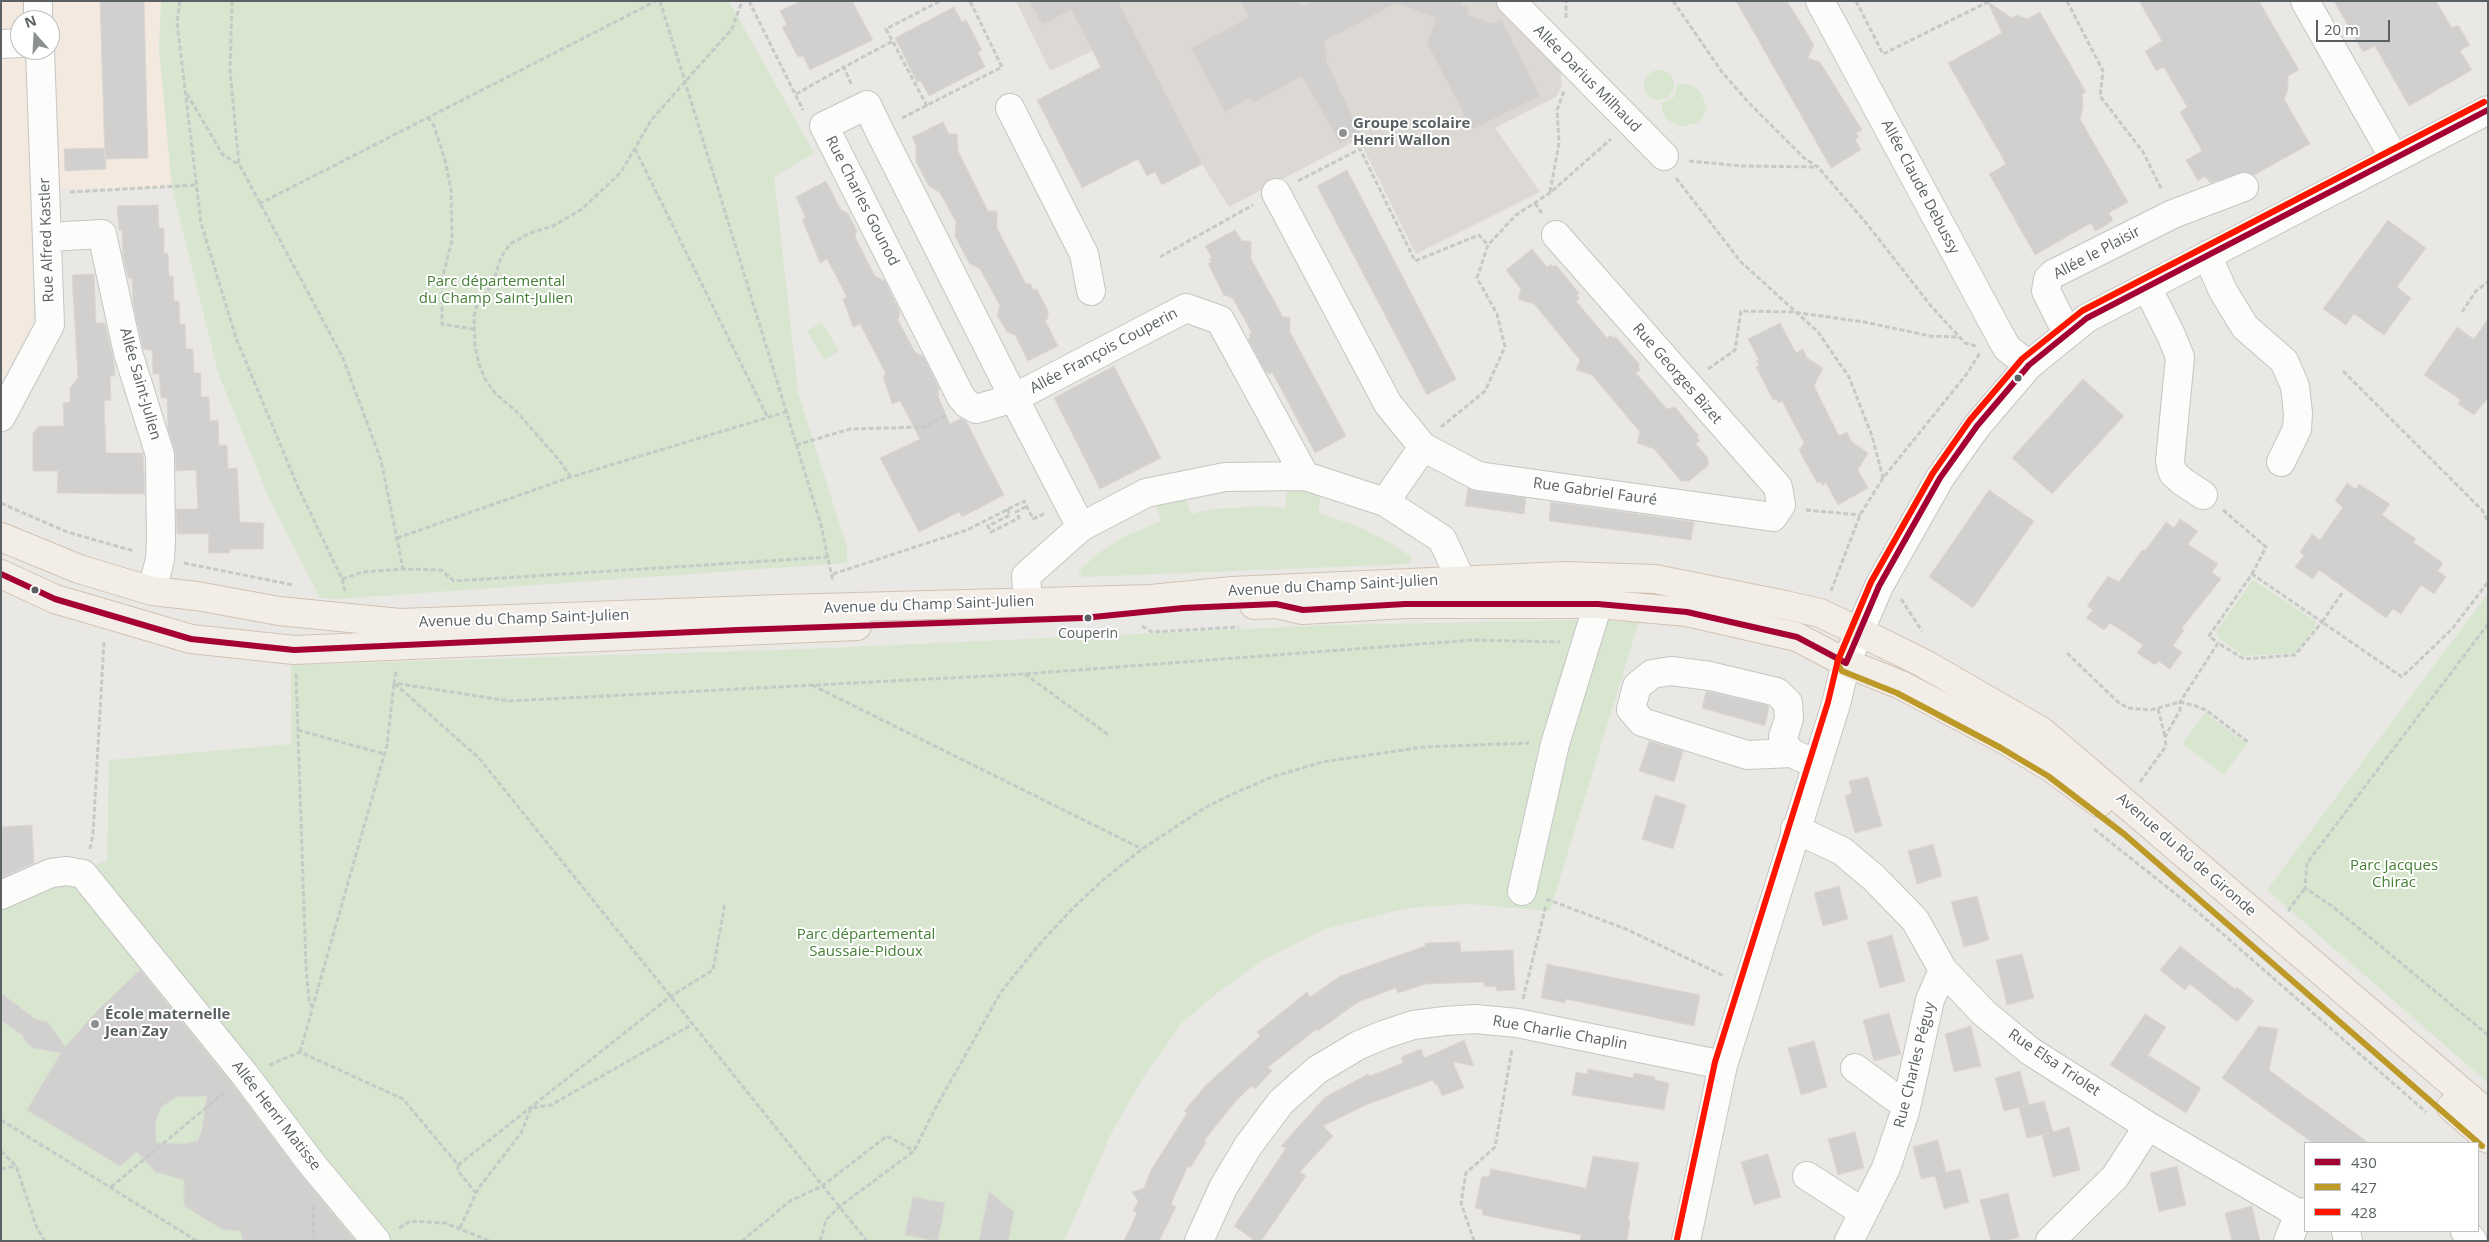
<!DOCTYPE html>
<html>
<head>
<meta charset="utf-8">
<style>
	body { margin:0 }
	#map { position:relative; width:2489px; height:1242px; overflow:hidden; background:#eae8e5; font-family:"Open Sans",sans-serif }
	canvas { display:block }
	.frame { position:absolute; inset:0; border:2px solid #5b6163; pointer-events:none }
	.legend { position:absolute; left:2304px; top:1142px; width:175px; height:90px; box-sizing:border-box; background:#fff; border:1px solid #bdc0c1; margin:0; padding:6px 9px; list-style:none; font-size:15px; color:#5b6163 }
	.legend li { display:flex; align-items:center; gap:10px; height:25px }
	.legend b { width:25px; border:1px solid #bdc0c1 }
	.north { position:absolute; left:10px; top:10px; width:50px; height:50px; box-sizing:border-box; background:#fff; border:1px solid #bdc0c1; border-radius:50%; rotate:341deg; font-size:14px; font-weight:700; line-height:20px; text-align:center; color:#5b6163 }
	.north::after { content:''; display:block; margin:auto; width:18px; height:22px; background:#8d9090; clip-path:polygon(50% 0,100% 100%,50% 72%,0 100%) }
	.scale { position:absolute; left:2316px; top:20px; width:74px; height:22px; box-sizing:border-box; border:2px solid #5b6163; border-top:0; padding-left:6px; font-size:15px; line-height:18px; white-space:nowrap; color:#5b6163; -webkit-text-stroke:4px #fff; paint-order:stroke }
</style>
</head>
<body>
<div id="map">
<canvas width="2489" height="1242"></canvas>
<div class="frame"></div>
<ul class="legend">
<li><b style="height:6px;background:#a50034"></b>430</li>
<li><b style="height:6px;background:#bd9928"></b>427</li>
<li><b style="height:6px;background:#ff1400"></b>428</li>
</ul>
<div class="north">N</div>
<div class="scale">20 m</div>
</div>
<script>
const g = document.querySelector('canvas').getContext('2d');
g.lineJoin = 'round';
function paint(path, color) {
  g.fillStyle = color;
  g.fill(path, 'evenodd');
}
function poly(rows) {
  const path = new Path2D();
  for (const r of rows) {
    if (r.length === 3) {
      path.moveTo(r[0] + r[2], r[1]);
      path.arc(r[0], r[1], r[2], 0, 2 * Math.PI);
      continue;
    }
    path.moveTo(r[0], r[1]);
    for (let i = 2; i < r.length; i += 2) path.lineTo(r[i], r[i + 1]);
  }
  return path;
}
function trace(path, color, width, dash) {
  g.strokeStyle = color;
  g.lineWidth = width;
  g.lineCap = dash ? 'butt' : 'round';
  g.setLineDash(dash || []);
  g.stroke(path);
}
function label(font, color, halo, rows, align = 'center') {
  g.font = font + ' "Open Sans",sans-serif';
  g.lineWidth = 4;
  g.setLineDash([]);
  g.textBaseline = 'middle';
  g.strokeStyle = halo;
  g.fillStyle = color;
  for (const [text, x, y, turn = 0] of rows) {
    g.save();
    g.translate(x, y);
    g.rotate((+turn || 0) * Math.PI / 180);
    g.textAlign = isNaN(turn) ? turn : align;
    if (halo) g.strokeText(text, 0, 0);
    g.fillText(text, 0, 0);
    g.restore();
  }
}
const commercial = poly([
	[1,1,161,1,159,49,172,188,32,189,33,323,1,381],
	[20,20,50,20,50,50,20,50]
]);
const education = poly([
	[1016,1,1500,1,1559,62,1562,85,1556,97,1495,128,1540,192,1416,254,1359,139,1229,207,1202,164,1152,68,1121,59,1101,67,1092,51,1050,71]
]);
const green = poly([
	[161,1,729,1,814,153,774,177,798,393,847,547,847,563,338,599,320,598,268,496,218,373,172,188,159,49],
	[1659,85,15],
	[1684,84,1692,86,1700,91,1707,107,1705,114,1698,123,1681,127,1667,120,1662,111,1662,103,1674,97,1677,85],
	[822,322,839,351,824,360,807,331],
	[1287,489,1321,494,1318,513,1357,526,1389,542,1412,557,1409,564,1083,577,1078,571,1099,553,1123,537,1161,521,1155,503,1184,494,1191,514,1213,509,1262,506,1285,508],
	[2253,580,2315,621,2315,627,2296,653,2244,656,2217,637,2217,630],
	[2488,593,2488,1083,2267,890],
	[1583,620,1639,622,1550,911,1468,904,1407,908,1325,929,1265,959,1221,990,1182,1023,1143,1078,1112,1132,1064,1241,1,1241,1,906,107,860,109,760,291,744,291,665,808,649,1331,625],
	[2205,713,2247,744,2224,775,2182,744]
]);
const building = poly([
	[100,1,144,1,148,158,105,159,100,1],
	[801,1,852,1,873,40,810,70,803,56,798,57,782,27,787,25,780,11,801,1],
	[1029,1,1118,1,1202,164,1162,185,1155,172,1147,176,1138,159,1082,188,1037,100,1101,67,1071,10,1042,25,1029,1],
	[1240,1,1298,1,1304,6,1313,1,1462,1,1461,5,1469,7,1467,15,1493,23,1501,19,1540,96,1472,130,1427,43,1436,18,1397,3,1325,41,1327,62,1360,133,1340,144,1302,76,1253,103,1250,98,1225,112,1191,48,1249,17,1240,1],
	[1736,1,1787,1,1814,45,1808,58,1820,62,1862,130,1856,133,1859,137,1855,139,1861,150,1831,168,1736,1],
	[1987,1,2012,18,2017,15,2027,19,2040,12,2086,92,2082,94,2083,107,2080,119,2128,202,2109,213,2113,220,2105,226,2095,231,2091,223,2035,255,1989,174,2006,164,1948,63,2002,33,1987,1],
	[2139,1,2259,1,2299,70,2288,76,2288,90,2284,99,2310,144,2254,175,2246,172,2210,183,2205,176,2198,181,2186,160,2202,151,2180,112,2187,107,2164,67,2156,71,2145,51,2162,41,2139,1],
	[2334,1,2436,1,2452,28,2458,25,2470,45,2460,51,2472,70,2409,106,2375,46,2363,52,2334,1],
	[954,7,962,22,966,20,982,50,978,52,985,67,929,96,921,81,917,82,895,38,954,7],
	[943,122,949,134,957,134,958,151,988,211,997,211,997,228,1026,284,1030,283,1034,290,1037,289,1049,313,1047,315,1048,319,1045,320,1058,346,1028,361,1015,335,1007,332,997,315,1000,306,980,269,969,263,955,236,956,222,940,193,929,186,916,162,916,146,912,137,943,122],
	[105,148,106,169,65,171,64,149,105,148],
	[1347,170,1456,379,1427,395,1317,186,1347,170],
	[826,181,841,210,848,213,857,231,855,237,875,276,885,281,900,312,898,320,915,352,923,356,939,388,938,396,950,424,961,418,966,421,1004,495,962,517,959,512,919,532,880,458,920,439,900,401,892,404,883,376,886,374,860,324,853,327,843,299,847,297,827,259,820,263,802,219,806,218,796,197,826,181],
	[158,205,159,228,164,229,164,253,168,253,169,276,173,276,174,301,179,301,180,325,185,324,186,349,193,349,194,373,201,373,201,397,209,397,210,421,218,420,219,445,227,445,228,469,237,468,240,522,264,523,263,549,230,549,230,553,208,553,209,534,177,534,176,509,198,509,196,470,176,471,175,451,168,430,167,398,161,398,159,374,153,374,152,350,143,349,133,303,132,278,128,278,123,256,122,230,119,230,117,206,158,205],
	[2388,220,2426,248,2397,287,2411,298,2384,335,2354,314,2346,325,2323,309,2388,220],
	[1235,230,1242,241,1251,241,1251,259,1283,317,1290,317,1290,332,1346,436,1315,453,1272,372,1269,374,1265,371,1248,339,1250,338,1249,334,1252,333,1232,297,1229,298,1227,295,1224,296,1208,264,1211,262,1209,259,1212,258,1205,246,1235,230],
	[1532,249,1547,267,1551,264,1553,267,1556,265,1579,293,1577,295,1580,299,1576,301,1607,338,1611,335,1613,338,1616,337,1640,365,1638,367,1640,370,1636,373,1667,409,1675,407,1699,436,1697,437,1700,441,1696,444,1708,458,1708,466,1689,481,1681,481,1654,449,1637,443,1640,432,1592,375,1576,370,1580,360,1534,304,1518,299,1521,289,1506,270,1532,249],
	[94,274,96,323,105,323,114,362,115,376,110,376,111,400,104,401,106,453,143,453,145,494,57,493,58,471,33,471,33,433,39,426,64,426,63,403,70,402,70,388,78,378,72,275,94,274],
	[2488,319,2488,398,2474,415,2458,404,2461,400,2424,375,2457,327,2474,339,2488,319],
	[1780,323,1796,353,1803,349,1807,358,1823,368,1814,386,1839,436,1847,432,1852,442,1868,453,1858,470,1868,488,1838,505,1826,483,1822,485,1820,481,1817,483,1799,450,1804,443,1782,401,1778,403,1777,399,1773,400,1756,367,1759,365,1756,361,1759,360,1748,339,1780,323],
	[1114,366,1161,458,1100,489,1054,398,1114,366],
	[2083,379,2124,416,2052,494,2012,458,2083,379],
	[2347,483,2356,489,2359,484,2390,504,2382,515,2416,539,2413,542,2443,563,2438,571,2446,577,2434,594,2421,585,2401,614,2393,609,2386,618,2319,570,2313,579,2295,567,2304,555,2300,552,2312,534,2320,540,2343,507,2335,501,2347,483],
	[1468,488,1476,491,1526,498,1524,514,1465,506,1468,488],
	[1989,490,2034,521,1973,608,1929,577,1989,490],
	[1551,502,1694,522,1691,540,1549,521,1551,502],
	[2180,519,2198,531,2188,544,2218,564,2212,572,2221,579,2182,628,2184,630,2173,646,2182,652,2170,669,2158,661,2155,665,2137,653,2143,645,2110,623,2104,630,2086,618,2093,610,2087,606,2108,576,2119,582,2142,550,2145,551,2166,522,2174,528,2180,519],
	[1706,691,1769,706,1765,726,1702,708,1706,691],
	[1649,741,1683,751,1674,782,1639,771,1649,741],
	[1868,777,1882,826,1855,833,1845,796,1852,793,1849,781,1868,777],
	[1655,795,1686,805,1673,849,1642,839,1655,795],
	[32,825,34,863,1,878,1,827,32,825],
	[1933,844,1942,876,1917,884,1908,851,1933,844],
	[1839,886,1848,919,1823,926,1814,893,1839,886],
	[1977,896,1989,940,1964,947,1951,902,1977,896],
	[1892,935,1905,981,1880,988,1867,942,1892,935],
	[1460,942,1461,952,1513,950,1515,990,1497,991,1496,987,1484,986,1484,982,1426,984,1398,993,1396,988,1358,1002,1318,1031,1317,1029,1268,1067,1272,1071,1255,1089,1251,1086,1235,1102,1204,1141,1206,1143,1190,1168,1188,1166,1171,1204,1176,1207,1159,1241,1124,1241,1137,1213,1133,1211,1138,1201,1132,1192,1144,1188,1151,1170,1187,1113,1184,1111,1206,1085,1260,1036,1257,1032,1307,992,1310,997,1340,976,1425,946,1425,943,1460,942],
	[2180,946,2235,989,2237,987,2254,1001,2237,1022,2190,984,2185,990,2160,970,2180,946],
	[2022,954,2034,998,2007,1005,1996,960,2022,954],
	[1547,964,1700,995,1694,1026,1566,999,1565,1003,1541,998,1547,964],
	[140,970,233,1085,299,1172,355,1241,243,1241,241,1231,222,1229,184,1206,184,1180,157,1172,157,1174,137,1152,120,1166,27,1110,61,1053,33,1048,26,1042,22,1035,1,1020,1,993,35,1019,48,1022,65,1047,100,1008,140,970],
	[207,1096,202,1129,198,1141,183,1144,156,1143,155,1123,161,1107,176,1097,207,1096],
	[1889,1013,1901,1054,1874,1061,1863,1020,1889,1013],
	[2145,1014,2166,1027,2148,1055,2201,1088,2186,1113,2110,1065,2145,1014],
	[1971,1026,1981,1066,1954,1072,1945,1034,1971,1026],
	[2259,1026,2278,1029,2269,1070,2369,1143,2313,1143,2222,1078,2259,1026],
	[1464,1040,1474,1066,1453,1062,1464,1088,1442,1096,1437,1084,1435,1085,1433,1080,1366,1105,1323,1126,1333,1136,1300,1172,1306,1176,1261,1241,1255,1241,1234,1226,1286,1148,1281,1146,1325,1097,1368,1074,1370,1076,1403,1063,1401,1057,1421,1049,1424,1058,1464,1040],
	[1814,1041,1827,1087,1801,1095,1788,1048,1814,1041],
	[1588,1069,1633,1078,1634,1073,1645,1075,1655,1077,1655,1080,1669,1083,1664,1110,1572,1095,1576,1072,1587,1074,1588,1069],
	[2020,1071,2029,1105,2044,1101,2053,1132,2069,1127,2080,1170,2053,1177,2042,1135,2050,1133,2027,1138,2019,1108,2024,1106,2004,1111,1995,1078,2020,1071],
	[1855,1132,1864,1168,1838,1175,1828,1139,1855,1132],
	[1938,1140,1946,1172,1960,1169,1969,1202,1944,1209,1935,1176,1921,1179,1913,1147,1938,1140],
	[1768,1154,1781,1197,1754,1205,1741,1162,1768,1154],
	[1593,1156,1639,1163,1628,1220,1630,1221,1627,1241,1580,1241,1581,1235,1482,1215,1483,1210,1475,1208,1482,1176,1489,1177,1491,1169,1586,1188,1593,1156],
	[2177,1166,2186,1205,2159,1212,2150,1173,2177,1166],
	[989,1192,1014,1212,1008,1241,979,1241,989,1192],
	[2008,1193,2019,1237,2005,1241,1991,1241,1980,1200,2008,1193],
	[913,1197,945,1203,938,1241,905,1235,913,1197],
	[2252,1206,2260,1241,2232,1241,2225,1213,2252,1206]
]);
const path = poly([
	[180,1,177,22,201,223,236,338,298,487,342,579,345,591],
	[232,1,230,71,239,164,342,356,381,460,403,569],
	[749,1,803,110],
	[1673,1,1722,72,1748,102,1804,158,1818,167,1867,224,1931,306,1965,343,1976,346],
	[1856,1,1883,54,1990,1],
	[2067,1,2103,71,2100,96,2143,152,2162,190],
	[1566,18,1566,1],
	[851,84,844,67,893,41],
	[187,94,223,155,238,164],
	[796,94,844,67],
	[927,106,886,29,940,1],
	[428,117,434,126,445,160,451,189,452,240,442,280,442,324,473,329],
	[902,118,1002,67,970,1],
	[635,149,768,418],
	[1689,161,1743,166,1818,167],
	[1676,178,1741,262,1818,332,1849,377,1872,436,1883,478],
	[715,179,821,525,833,582],
	[1298,181,1360,149,1415,261,1479,235,1488,245],
	[70,192,197,185],
	[1550,192,1559,143,1557,110,1564,91],
	[1535,203,1543,215],
	[259,204,656,1],
	[1160,257,1253,205],
	[2462,312,2476,291,2488,282],
	[1708,369,1735,350,1741,311,1793,312,1864,322,1930,336,1958,337],
	[2343,371,2482,510,2488,522],
	[1441,427,1485,391,1505,347,1497,314,1477,278,1488,245,1516,215,1550,193,1611,139],
	[796,445,850,429,924,427,945,416],
	[571,477,559,460,517,412,495,393,485,379,479,364,475,346,474,316,477,305,493,283,501,257,510,244,530,233,553,226,582,209,621,172,652,119,732,29,742,1],
	[1,503,67,532,134,551],
	[1007,509,1010,515,988,526,991,532,1019,518,1016,512,1027,506],
	[1806,510,1860,515],
	[2223,510,2266,547,2252,574],
	[397,538,571,477,786,412],
	[184,563,293,585],
	[833,574,967,530,1024,501,1033,519,1046,513],
	[342,579,363,572,403,569,441,570,454,581,829,557],
	[1831,591,1860,515,1883,478,1966,375,1980,353],
	[2342,593,2322,622,2402,677,2452,629,2488,582],
	[1901,599,1922,631],
	[2488,624,2307,863,2305,888,2332,906,2488,1035],
	[1142,626,1152,632,1239,627],
	[2067,653,2118,702,2128,708,2151,710,2180,702,2196,706,2206,710,2248,742],
	[396,672,394,683,509,701,1025,674,1473,640,1560,642],
	[296,674,306,967,309,1000,312,1007],
	[1025,674,1110,736],
	[812,685,1142,849],
	[2158,709,2165,737],
	[298,730,384,754],
	[2140,782,2166,746,2165,737,2180,710,2180,702,2218,643,2244,659,2295,655,2322,622,2252,574,2209,636,2218,643],
	[2094,829,2192,907,2426,1112],
	[90,849,93,834,104,641],
	[1546,899,1626,929,1724,976],
	[2288,911,2305,888],
	[1523,999,1546,905],
	[300,1052,387,745,394,683,479,758,867,1241],
	[269,1065,300,1052,403,1099,458,1165,671,996,713,970,725,903],
	[1,1120,197,1241],
	[1,1151,16,1166,37,1228,45,1241],
	[458,1165,458,1171,476,1193],
	[1,1169,16,1166],
	[111,1187,226,1091],
	[313,1206,314,1241],
	[399,1228,410,1221,445,1223,490,1241],
	[460,1228,478,1189,521,1133,531,1108,551,1105,693,1024],
	[742,1241,790,1201,822,1186,887,1136,914,1151],
	[820,1241,826,1220,839,1207,914,1151,935,1109,1001,992,1038,946,1072,909,1103,880,1142,849,1206,807,1239,791,1272,777,1322,762,1423,747,1529,743],
	[1474,1241,1461,1203,1466,1173,1495,1147,1512,1049]
]);
const minor = poly([
	[38,1,38,20],
	[1511,1,1664,156],
	[1820,1,2003,341,2007,348,2029,365],
	[2305,1,2394,158],
	[1,44,20,43],
	[867,105,879,130,1014,398,976,409,967,404,961,397,824,126,867,105],
	[1010,108,1084,254,1091,291],
	[1276,193,1388,404,1423,447,1478,476,1773,517,1781,505,1778,487,1556,235],
	[47,237,102,234,128,353,160,455,161,541,160,559,152,591],
	[2207,255,2223,291,2245,327,2284,361,2295,386,2298,413,2297,429,2281,462],
	[2147,287,2171,335,2180,357,2170,461,2171,467,2173,473,2183,482,2203,495],
	[2067,333,2046,291,2048,279,2053,274,2173,214,2244,187],
	[1,417,50,325,40,50],
	[1385,502,1423,447],
	[1081,527,1014,398,1186,308,1220,320,1305,476],
	[1028,602,1026,576,1081,527,1146,493,1225,477,1305,476,1385,502,1442,539,1461,580],
	[1792,753,1747,755,1642,722,1631,709,1637,686,1652,674,1671,671,1710,676,1777,692,1788,703,1789,719,1783,737,1786,747,1792,753,1815,764],
	[1795,829,1842,851,1874,878,1915,920,1943,970,1984,1013,2030,1051,2148,1126,2299,1214,2305,1212],
	[1522,891,1555,744,1598,604],
	[1,895,51,873,67,871,83,874,245,1075,311,1163,376,1241],
	[1855,1068,1894,1097,1907,1103],
	[1807,1176,1863,1212],
	[2346,1231,2348,1241],
	[2465,1231,2473,1241],
	[1199,1241,1223,1188,1248,1146,1281,1102,1317,1070,1359,1045,1383,1035,1413,1025,1445,1021,1475,1019,1517,1023,1723,1065],
	[1686,1241,1723,1065,1836,704,1846,663,1879,586,1940,478,1977,426,2029,365,2087,318,2488,110],
	[1849,1241,1886,1168,1905,1112,1930,1000,1943,970],
	[2050,1241,2115,1177,2148,1126],
	[2288,1241,2299,1214]
]);
const major = poly([
	[1,537,79,569,152,591,197,596,279,611,400,623,782,609,1151,599,1232,591,1564,576,1655,579,1785,605,1820,613,1860,632,1923,663,2041,731,2488,1114],
	[1,574,55,599,191,639,294,650,857,626],
	[1254,605,1276,604,1303,610,1405,604,1598,604,1687,612,1797,637,1846,663,1901,685,2005,740,2053,769,2099,803],
	[2451,1107,2488,1139]
]);
const pathBridge = poly([
	[660,1,715,179]
]);
const bus1 = poly([
	[1,574,55,599,191,639,294,650,738,630,1083,618,1183,608,1276,604,1303,610,1405,604,1598,604,1687,612,1797,637,1846,663,1879,586,1940,478,1977,426,2029,365,2087,318,2488,110]
]);
const bus2 = poly([
	[2482,1146,2124,834,2048,776,2001,748,1897,693,1842,671,1837,663,1871,582,1932,474,1970,420,2023,358,2083,310,2484,102]
]);
const bus3 = poly([
	[1677,1239,1715,1062,1828,702,1838,660,1871,582,1933,473,1970,420,2022,359,2082,311,2484,102]
]);
const markers = [
	[1343,133,5,"#8d9090"],
	[2018,378,4.5,"#5b6163"],
	[35,590,4.5,"#5b6163"],
	[1088,618,4.5,"#5b6163"],
	[95,1024,5,"#8d9090"]
];
const busNames = [
	["Couperin",1088,634]
];
const streetNames = [
	["Allée Darius Milhaud",1587,79,45],
	["Allée Claude Debussy",1920,187,62],
	["Rue Charles Gounod",862,201,63],
	["Rue Alfred Kastler",47,240,-92],
	["Allée le Plaisir",2097,253,-28],
	["Allée François Couperin",1104,351,-28],
	["Rue Georges Bizet",1677,374,49],
	["Allée Saint-Julien",140,384,74],
	["Rue Gabriel Fauré",1595,492,8],
	["Avenue du Champ Saint-Julien",1333,586,-3],
	["Avenue du Champ Saint-Julien",929,605,-2],
	["Avenue du Champ Saint-Julien",524,619,-2],
	["Avenue du Rû de Gironde",2186,855,41],
	["Rue Charlie Chaplin",1560,1033,10],
	["Rue Elsa Triolet",2054,1063,34],
	["Rue Charles Péguy",1915,1065,-76],
	["Allée Henri Matisse",276,1116,52]
];
const poiNames = [
	["Groupe scolaire",1353,124],
	["Henri Wallon",1353,141],
	["École maternelle",105,1015],
	["Jean Zay",105,1032]
];
const parkNames = [
	["Parc départemental",496,282],
	["du Champ Saint-Julien",496,299],
	["Parc Jacques",2394,866],
	["Chirac",2394,883],
	["Parc départemental",866,935],
	["Saussaie-Pidoux",866,952]
];
paint(commercial, '#f4e9de');
paint(education, '#dcd8d4');
paint(green, '#d8e6d0');
paint(building, '#d2d0cf');
trace(building, '#dad7d4', 1);
trace(minor, '#c5c5c5', 30);
trace(major, '#d2c2b3', 30);
trace(path, '#c4cac6', 3, [5, 2.5]);
trace(minor, '#fcfcfb', 28);
trace(major, '#f2ede7', 28);
trace(pathBridge, '#c4cac6', 3, [5, 2.5]);
trace(bus1, '#a50034', 6);
trace(bus2, '#bd9928', 6);
trace(bus3, '#ff1400', 6);
for (const [x, y, r, color] of markers) {
  const dot = new Path2D();
  dot.arc(x, y, r, 0, 2 * Math.PI);
  g.fillStyle = color;
  g.fill(dot);
  trace(dot, '#fff', 2);
}
label('14px', '#5b6163', '#fff', busNames);
label('15px', '#5b6163', '#fff', streetNames);
label('bold 15px', '#5b6163', '#fff', poiNames, 'left');
label('15px', '#458035', '#fff', parkNames);
</script>
</body>
</html>
